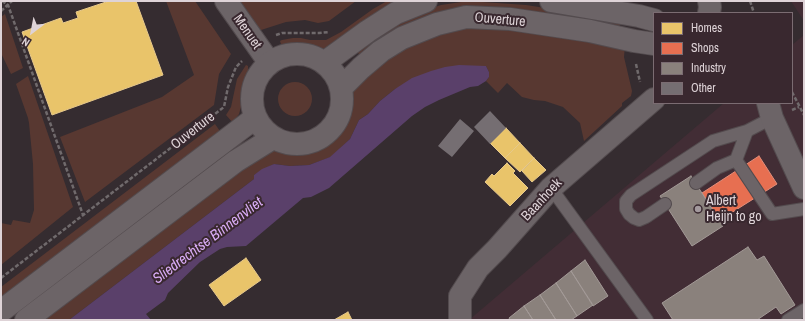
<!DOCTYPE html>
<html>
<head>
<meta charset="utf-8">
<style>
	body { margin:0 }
	#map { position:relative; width:805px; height:321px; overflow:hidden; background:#352c30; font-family:"Archivo Narrow",sans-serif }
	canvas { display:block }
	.frame { position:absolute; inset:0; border:2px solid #ded3d7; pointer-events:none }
	.legend { position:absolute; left:653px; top:12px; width:140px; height:92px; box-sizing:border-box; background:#39282f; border:1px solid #7b6c72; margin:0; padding:5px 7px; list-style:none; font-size:12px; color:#ded3d7 }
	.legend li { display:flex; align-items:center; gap:8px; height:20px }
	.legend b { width:20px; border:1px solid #7b6c72 }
	.north { position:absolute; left:12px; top:12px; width:40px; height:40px; -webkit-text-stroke:3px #39282f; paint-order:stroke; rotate:212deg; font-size:11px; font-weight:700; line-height:16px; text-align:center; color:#ded3d7 }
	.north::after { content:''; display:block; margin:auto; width:14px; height:18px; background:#ded3d7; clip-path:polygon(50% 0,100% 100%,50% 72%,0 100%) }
</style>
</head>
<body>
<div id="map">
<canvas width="805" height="321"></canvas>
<div class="frame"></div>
<ul class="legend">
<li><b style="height:11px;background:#e9c46a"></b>Homes</li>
<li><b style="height:11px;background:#e76f51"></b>Shops</li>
<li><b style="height:11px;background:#8a817c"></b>Industry</li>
<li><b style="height:11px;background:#756e72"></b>Other</li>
</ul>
<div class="north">N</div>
</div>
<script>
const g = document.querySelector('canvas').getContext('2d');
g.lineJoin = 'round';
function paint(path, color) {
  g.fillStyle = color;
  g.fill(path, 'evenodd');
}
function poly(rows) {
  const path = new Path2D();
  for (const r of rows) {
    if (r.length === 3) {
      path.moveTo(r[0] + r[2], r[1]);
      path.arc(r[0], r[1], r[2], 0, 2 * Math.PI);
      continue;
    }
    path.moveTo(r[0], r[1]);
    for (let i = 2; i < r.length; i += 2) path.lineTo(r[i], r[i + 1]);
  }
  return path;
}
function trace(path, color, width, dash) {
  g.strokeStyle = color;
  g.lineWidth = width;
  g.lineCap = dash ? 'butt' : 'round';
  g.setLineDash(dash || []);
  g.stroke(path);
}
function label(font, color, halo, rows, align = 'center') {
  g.font = font + ' "Archivo Narrow",sans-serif';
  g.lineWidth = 4;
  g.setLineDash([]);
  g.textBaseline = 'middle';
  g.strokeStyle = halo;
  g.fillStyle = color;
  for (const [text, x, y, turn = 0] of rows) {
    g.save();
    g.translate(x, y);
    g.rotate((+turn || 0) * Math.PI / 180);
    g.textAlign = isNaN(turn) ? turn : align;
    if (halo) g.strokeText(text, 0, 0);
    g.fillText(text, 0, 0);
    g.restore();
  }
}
const built = poly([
	[791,1,804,1,804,21],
	[804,35,804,320,469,320,724,103,792,103,792,45]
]);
const green = poly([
	[166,1,195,1,231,54,219,74,214,105,85,202,60,137,162,97,194,75],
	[238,1,356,1,329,21,318,23,305,20,286,22,261,30,252,21],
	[387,1,407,1,329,48,320,49,313,49,281,44,280,41,282,40,293,38,301,38,310,40,326,40,341,32,373,9],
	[468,1,526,5,621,20,618,33,488,13,362,59,355,48,411,15,441,5],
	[5,14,23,68,11,74,1,53,1,17],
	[475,27,500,28,625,45,624,57,632,91,631,96,622,103,622,106,584,141,580,123,563,107,545,101,534,100,522,97,507,83,498,93,486,81,489,77,489,72,486,66,395,89,380,101,368,114,359,120,350,139,331,157,309,165,290,166,274,164,254,175,254,179,69,320,38,320,271,149,279,148,296,151,307,149,319,145,328,139,337,131,344,118,350,92,398,49,449,30],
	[246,65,248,66,248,78,244,94,243,100,239,114,233,123,226,115,231,107,237,79],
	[28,76,73,207,1,265,1,223,11,225,13,220,30,223,34,210,33,164,29,123,28,118,16,84],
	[295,99,17],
	[215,124,222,134,1,303,1,287]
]);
const water = poly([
	[459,65,486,66,489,72,489,77,486,81,478,86,470,87,439,100,425,107,412,116,329,188,311,197,303,198,246,246,227,247,220,249,200,262,168,293,165,300,146,314,151,320,69,320,254,179,254,175,262,169,274,164,290,166,309,165,330,157,350,139,359,120,368,114,380,101,395,89,412,78,431,71,445,67]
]);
const homes = poly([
	[109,1,136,1,163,75,52,115,22,32,61,18,63,23,78,18,76,12,109,1],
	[506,128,520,143,505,158,490,143,506,128],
	[520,143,534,158,520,172,505,158,520,143],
	[534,158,546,170,532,182,522,171,534,158],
	[507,163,515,171,513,173,528,188,510,206,485,182,492,174,494,176,507,163],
	[246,258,261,280,224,306,209,285,246,258],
	[348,312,352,320,334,320,348,312]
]);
const shops = poly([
	[759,156,777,184,720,220,702,193,759,156]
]);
const industry = poly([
	[691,176,723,226,692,246,660,196,691,176],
	[748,247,757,260,764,256,795,305,781,314,776,307,757,320,673,320,662,303,748,247],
	[585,260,608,296,593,306,571,271,585,260],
	[571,271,593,305,577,316,556,283,571,271],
	[556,283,577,316,571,320,556,320,540,295,556,283],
	[540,295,556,320,533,320,524,306,540,295],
	[524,306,533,320,510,320,509,318,524,306]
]);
const building = poly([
	[490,111,506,128,490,144,474,127],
	[460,119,474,131,452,157,438,146]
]);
const path = poly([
	[2,1,8,5,83,215],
	[750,1,754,13],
	[1,11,12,1],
	[276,35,282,33,319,33,329,32],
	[636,64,640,82],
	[792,92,804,115],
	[792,110,799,107],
	[1,278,224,107,228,87,236,67,242,61]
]);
const service = poly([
	[747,131,736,160,772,214,804,209],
	[696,183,717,168,736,160],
	[551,188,647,320],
	[665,204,646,217,639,220,634,218,629,214,626,209,626,201,631,195,713,141,747,131,772,118],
	[788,320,804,310]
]);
const minor = poly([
	[226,1,269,62],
	[460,320,460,296,478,268,497,249,551,188,654,99]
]);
const tertiary = poly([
	[551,1,639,16,654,20],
	[709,1,710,7,709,13],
	[297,99,45],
	[324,63,368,31,396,13,426,1],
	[341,88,361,68,381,51,402,38,437,24,466,17,510,19,590,31,634,41,654,44],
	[768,103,772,118,804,188],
	[1,311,255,118],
	[26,320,236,161,273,138]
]);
const markers = [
	[698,209,4,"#a3999d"]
];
const streetNames = [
	["Ouverture",500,20,5],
	["Menuet",247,32,55],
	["Ouverture",193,131,-38],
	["Baanhoek",542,200,-47]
];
const poiNames = [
	["Albert",706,201],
	["Heijn to go",706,217]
];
const waterNames = [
	["Sliedrechtse Binnenvliet",208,241,-37]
];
paint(built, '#422d35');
paint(green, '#583831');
paint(water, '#5a406a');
paint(homes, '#e9c46a');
trace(homes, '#e6c88b', 1);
paint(shops, '#e76f51');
trace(shops, '#e48d79', 1);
paint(industry, '#8a817c');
trace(industry, '#a39a97', 1);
paint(building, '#756e72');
trace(service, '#534b4e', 14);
trace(minor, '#534b4e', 24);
trace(tertiary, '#534b4e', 24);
trace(path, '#706a6c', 2.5, [4, 2]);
trace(service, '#6c6467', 12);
trace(minor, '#6c6467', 22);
trace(tertiary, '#6c6467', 22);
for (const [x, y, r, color] of markers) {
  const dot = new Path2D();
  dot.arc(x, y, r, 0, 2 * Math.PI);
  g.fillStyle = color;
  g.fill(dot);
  trace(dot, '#39282f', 1.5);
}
label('14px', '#ded3d7', '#39282f', streetNames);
label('14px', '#ded3d7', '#39282f', poiNames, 'left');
label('italic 15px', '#d9acf6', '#39282f', waterNames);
</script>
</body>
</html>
